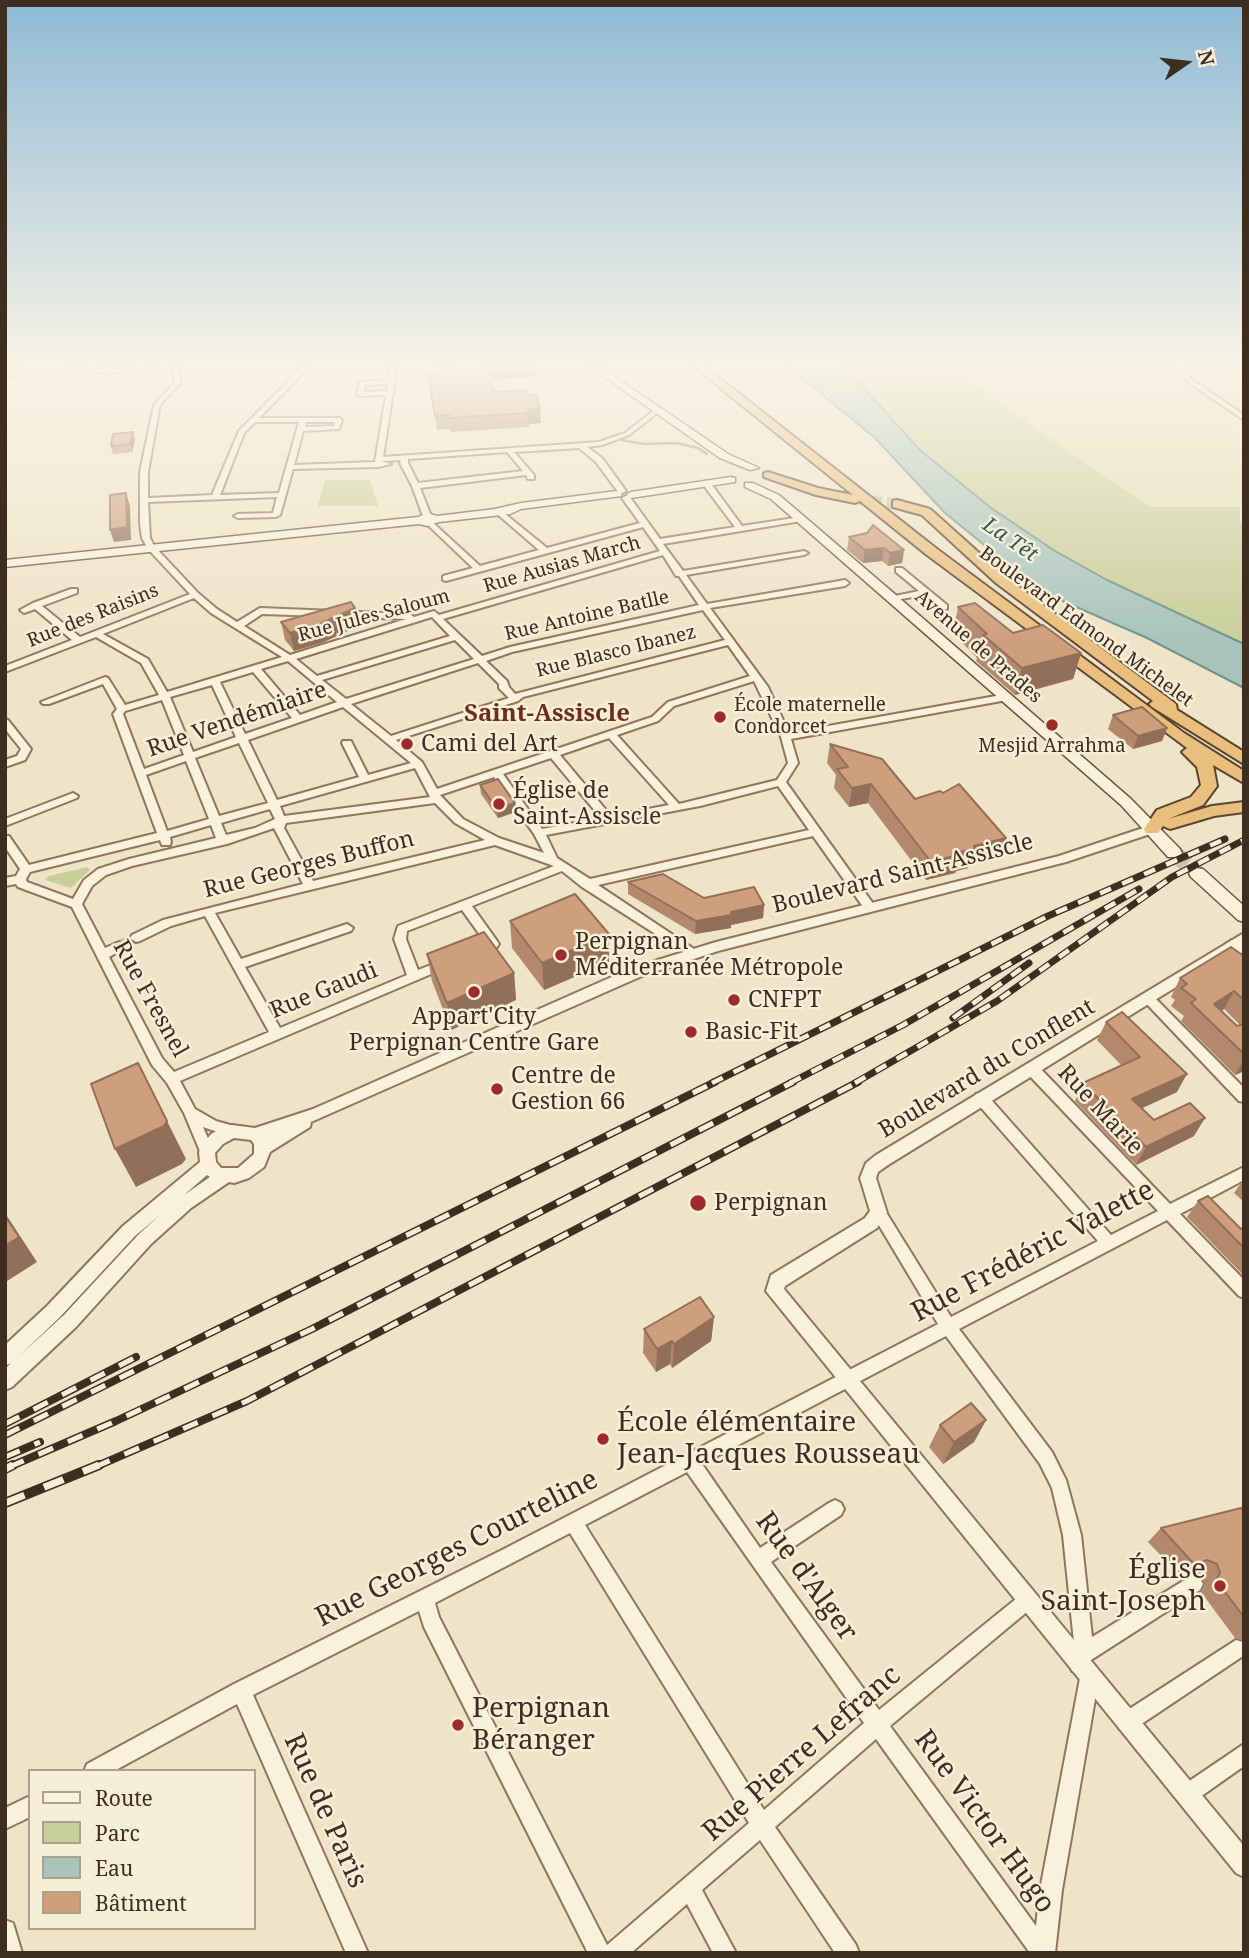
<!DOCTYPE html>
<html>
<head>
<meta charset="utf-8">
<style>
	body { margin:0 }
	#map { position:relative; width:1249px; height:1958px; overflow:hidden; background:#f0e4c8; font-family:"Noto Serif",serif }
	canvas { display:block }
	.frame { position:absolute; inset:0; border:7px solid #3d2e20; pointer-events:none }
	.legend { position:absolute; left:28px; top:1769px; width:228px; height:161px; box-sizing:border-box; background:#f7eed8; border:2px solid #ada18e; margin:0; padding:9px 12px; list-style:none; font-size:21px; color:#3d2e20 }
	.legend li { display:flex; align-items:center; gap:14px; height:35px }
	.legend b { width:35px; border:2px solid #ada18e }
	.north { position:absolute; left:1151px; top:28px; width:70px; height:70px; -webkit-text-stroke:5px #f7eed8; paint-order:stroke; rotate:76deg; font-size:19px; font-weight:700; line-height:28px; text-align:center; color:#3d2e20 }
	.north::after { content:''; display:block; margin:auto; width:24px; height:32px; background:#3d2e20; clip-path:polygon(50% 0,100% 100%,50% 72%,0 100%) }
</style>
</head>
<body>
<div id="map">
<canvas width="1249" height="1958"></canvas>
<div class="frame"></div>
<ul class="legend">
<li><b style="height:9px;background:#faf1dc"></b>Route</li>
<li><b style="height:19px;background:#c9cf9b"></b>Parc</li>
<li><b style="height:19px;background:#a9c4bc"></b>Eau</li>
<li><b style="height:19px;background:#cf9f7d"></b>Bâtiment</li>
</ul>
<div class="north">N</div>
</div>
<script>
const g = document.querySelector('canvas').getContext('2d');
g.lineJoin = 'round';
function paint(path, color) {
  g.fillStyle = color;
  g.fill(path, 'evenodd');
}
function poly(rows) {
  const path = new Path2D();
  for (const r of rows) {
    path.moveTo(r[0], r[1]);
    for (let i = 2; i < r.length; i += 2) path.lineTo(r[i], r[i + 1]);
  }
  return path;
}
function trace(path, color, width, dash) {
  g.strokeStyle = color;
  g.lineWidth = width;
  g.lineCap = dash ? 'butt' : 'round';
  g.setLineDash(dash || []);
  g.stroke(path);
}
function label(font, color, halo, rows, align = 'center') {
  g.font = font + ' "Noto Serif",serif';
  g.lineWidth = 5;
  g.setLineDash([]);
  g.textBaseline = 'middle';
  g.strokeStyle = halo;
  g.fillStyle = color;
  for (const [text, x, y, turn = 0] of rows) {
    g.save();
    g.translate(x, y);
    g.rotate((+turn || 0) * Math.PI / 180);
    g.textAlign = isNaN(turn) ? turn : align;
    if (halo) g.strokeText(text, 0, 0);
    g.fillText(text, 0, 0);
    g.restore();
  }
}
const farmland = poly([
	[954,366,1170,366,1174,375,1182,381,1238,421,1240,460,1244,469,1244,499,1240,507,1150,507,1029,424],
	[1185,366,1244,366,1244,412,1196,380]
]);
const green = poly([
	[843,366,954,366,1029,424,1150,507,1240,507,1240,520,1244,528,1244,644,1107,580,1055,551,991,508,921,451],
	[325,480,370,480,378,506,318,506],
	[87,867,90,870,71,888,45,880,49,876]
]);
const water = poly([
	[787,366,843,366,921,451,991,508,1055,551,1107,580,1244,644,1244,688,1147,638,1042,592,945,513,875,438,787,366]
]);
const stream = poly([
	[622,440,644,444,676,443,698,448,707,454]
]);
const minorTunnel = poly([
	[119,946,136,938]
]);
const secondaryTunnel = poly([
	[1174,853,1197,873]
]);
const trunkTunnel = poly([
	[855,499,897,504]
]);
const minor = poly([
	[13,366,19,366,16,376,13,378,10,376,13,366],
	[72,366,86,366,107,370,154,366,107,374,72,366],
	[171,366,177,366,181,382,160,405,148,472,148,498,212,495,239,431,303,366,310,366,259,418,339,418,342,420,339,429,303,431,294,465,375,462,386,395,360,396,357,394,360,382,388,380,391,366,397,366,383,457,599,442,625,433,656,409,661,410,629,435,602,445,587,447,602,458,626,491,622,493,619,493,596,462,579,448,514,452,534,475,534,479,528,479,526,475,420,488,431,516,427,518,423,516,412,486,400,463,401,460,382,461,391,464,378,467,293,469,280,515,276,517,238,518,234,516,238,514,273,513,277,497,148,502,150,538,154,546,198,593,217,609,237,622,260,608,410,614,414,617,434,611,439,615,660,551,643,527,446,581,443,580,443,576,473,568,428,525,428,521,431,521,480,566,539,550,496,513,495,511,499,509,547,548,640,523,622,498,626,496,629,496,660,539,735,527,702,483,706,481,709,481,742,526,801,517,805,519,801,521,663,544,683,571,804,551,808,553,804,555,686,575,707,604,845,580,849,583,845,586,710,608,768,687,789,733,1007,694,1012,697,1007,700,791,739,798,763,786,782,874,905,876,908,874,911,866,911,813,836,598,885,697,951,699,954,693,958,582,887,562,871,472,906,497,941,499,944,497,947,479,954,475,953,473,950,475,947,485,942,462,910,407,931,406,939,418,970,446,959,450,960,452,963,450,966,180,1081,195,1109,216,1121,237,1127,239,1131,237,1135,232,1137,203,1127,214,1152,212,1156,207,1158,202,1156,184,1113,167,1083,152,1065,72,907,18,887,16,884,5,886,5,878,16,876,20,869,5,847,5,836,9,836,29,865,157,833,113,714,117,709,103,684,49,704,43,704,41,702,105,677,108,678,125,705,159,695,141,663,96,637,5,672,5,666,72,640,35,609,24,613,20,610,33,603,71,589,77,589,77,593,42,606,80,637,190,594,148,549,142,538,140,524,140,472,154,405,175,382,171,366],
	[388,384,387,391,364,392,365,385,388,384],
	[255,422,299,422,279,493,220,495,244,433,255,422],
	[306,422,335,422,334,426,305,427,306,422],
	[507,452,523,471,418,483,408,463,408,459,507,452],
	[663,555,676,576,679,576,699,605,510,647,482,656,443,619,663,555],
	[194,598,211,613,282,657,167,692,148,659,103,634,194,598],
	[703,610,725,640,515,694,509,687,507,681,486,661,512,652,703,610],
	[262,614,406,619,290,655,244,626,262,614],
	[432,617,450,636,317,676,296,659,432,617],
	[455,640,474,659,346,699,322,680,455,640],
	[728,645,750,676,668,702,652,717,437,789,422,762,396,740,518,701,523,697,728,645],
	[288,661,337,702,300,715,261,669,288,661],
	[478,663,499,684,499,688,509,698,391,736,351,704,478,663],
	[253,672,292,718,245,734,220,682,253,672],
	[754,681,781,737,788,763,777,780,679,804,617,735,658,721,674,706,754,681],
	[212,685,236,737,193,752,170,697,212,685],
	[162,700,184,755,144,769,123,714,125,711,162,700],
	[343,707,411,763,368,775,351,741,343,741,342,743,359,777,277,800,248,740,343,707],
	[609,738,669,805,611,816,560,755,609,738],
	[239,743,268,803,219,816,195,758,239,743],
	[551,758,601,818,542,829,503,774,551,758],
	[186,761,209,819,167,831,146,775,186,761],
	[415,768,430,797,284,816,280,806,415,768],
	[494,777,534,834,544,853,499,838,463,819,440,795,494,777],
	[778,786,809,830,590,879,557,858,546,835,700,806,778,786],
	[435,803,455,823,485,840,313,881,284,828,286,823,435,803],
	[270,809,275,819,255,828,226,835,221,823,270,809],
	[211,825,216,838,129,859,98,869,84,880,73,899,27,882,26,879,30,872,160,840,162,845,170,845,171,842,170,837,211,825],
	[274,828,303,884,163,920,132,935,130,938,136,942,140,941,171,926,205,916,269,1032,174,1072,162,1058,109,957,123,949,125,946,119,942,105,948,82,904,92,886,106,875,132,866,227,844,274,828],
	[495,845,554,866,398,926,394,939,407,975,280,1028,245,967,351,931,353,928,347,924,241,959,215,913,495,845],
	[1176,366,1182,366,1186,374,1192,380,1244,415,1244,420,1188,382,1181,376,1176,366],
	[896,568,902,568,947,605,947,609,941,609,924,595,890,601,890,597,919,591,896,572,896,568],
	[5,719,8,720,31,749,25,760,5,767,5,760,17,756,21,749,5,729,5,719],
	[73,793,78,796,77,798,5,826,5,819,73,793],
	[1232,940,1244,948,1244,960,1240,959,1226,944,1232,940],
	[1148,993,1152,995,1244,1088,1244,1102,1239,1101,1144,1001,1142,998,1144,995,1148,993],
	[1032,1064,1037,1065,1170,1204,1244,1167,1244,1180,1180,1214,1244,1280,1244,1298,1239,1296,1167,1220,959,1329,1052,1452,1066,1480,1081,1535,1092,1637,1188,1578,1194,1575,1200,1578,1203,1584,1200,1590,1091,1660,1087,1667,1096,1669,1099,1676,1062,1890,1055,1953,1030,1953,876,1739,775,1827,856,1945,859,1953,835,1953,760,1840,702,1890,736,1953,713,1953,687,1904,631,1953,588,1953,424,1627,419,1611,253,1695,368,1953,346,1953,237,1704,114,1771,84,1771,87,1764,234,1684,502,1550,938,1324,874,1217,872,1213,874,1209,879,1207,884,1209,951,1317,1098,1241,976,1102,974,1098,976,1094,981,1093,986,1094,1111,1235,1158,1211,1027,1073,1025,1069,1027,1065,1032,1064],
	[946,1336,1040,1464,1052,1488,1063,1535,1075,1652,1070,1664,1072,1671,1081,1673,1040,1890,1036,1926,890,1726,1034,1606,1037,1600,1034,1594,1028,1591,1022,1594,879,1710,771,1562,841,1515,844,1509,841,1503,835,1500,829,1503,760,1548,702,1464,946,1336],
	[687,1472,864,1723,764,1810,585,1525,687,1472],
	[570,1533,749,1823,607,1945,439,1617,435,1603,570,1533],
	[1236,1640,1243,1642,1244,1645,1243,1656,1134,1729,1127,1732,1120,1729,1117,1722,1120,1715,1236,1640],
	[1244,1744,1244,1766,1193,1802,1186,1805,1179,1802,1176,1795,1179,1788,1244,1744],
	[30,1796,30,1817,5,1829,5,1808,30,1796],
	[5,1920,13,1923,22,1953,5,1953,5,1920]
]);
const tertiary = poly([
	[1152,825,1156,826,1158,829,1156,832,1066,862,718,951,642,976,311,1122,310,1127,270,1152,264,1167,249,1178,234,1183,229,1182,191,1208,151,1244,76,1327,12,1387,5,1390,5,1369,11,1363,5,1366,5,1345,47,1306,123,1226,200,1162,199,1152,201,1147,211,1134,226,1126,232,1125,255,1128,313,1109,632,968,716,942,1059,856,1152,825],
	[234,1138,251,1140,254,1144,254,1154,238,1168,221,1168,216,1162,215,1153,223,1144,234,1138],
	[207,1175,210,1177,184,1195,207,1175],
	[160,1215,139,1234,64,1315,18,1357,59,1318,135,1236,160,1215],
	[1244,933,1244,945,888,1165,878,1172,876,1178,887,1213,877,1228,785,1286,784,1289,1244,1846,1244,1877,1236,1873,766,1291,771,1275,865,1218,870,1211,860,1178,866,1163,876,1155,1244,933]
]);
const secondary = poly([
	[589,366,599,366,728,454,759,468,750,470,720,458,589,366],
	[731,477,735,478,735,482,631,498,626,495,631,492,731,477],
	[745,483,753,483,779,495,897,596,1131,799,1180,849,1182,853,1180,857,1168,857,1121,805,771,499,745,487,745,483],
	[617,491,622,494,621,496,521,509,510,514,439,522,427,526,419,524,5,567,5,560,418,517,427,513,437,516,495,509,521,503,617,491],
	[1197,868,1203,869,1244,906,1244,922,1238,920,1191,877,1189,873,1197,868]
]);
const trunk = poly([
	[693,366,704,366,937,549,1184,733,1244,771,1244,783,1213,765,1217,786,1203,805,1168,819,1212,806,1244,802,1244,812,1214,816,1170,829,1163,826,1158,833,1146,833,1144,829,1157,810,1191,797,1201,785,1197,767,1182,752,1187,748,927,555,860,501,855,503,816,495,764,477,764,473,768,472,818,488,853,495,693,366],
	[897,500,930,509,1006,577,1176,704,1177,710,1244,752,1244,764,1152,707,1149,704,1153,701,996,583,922,515,893,507,893,501,897,500]
]);
const railFar2 = poly([
	[953,1018,1029,963],
	[712,1083,1048,916,1225,839],
	[790,1083,903,1025,1139,889],
	[855,1083,997,1001,1172,877,1244,840]
]);
const railFar1 = poly([
	[5,1424,136,1357],
	[5,1435,715,1082],
	[5,1457,40,1442],
	[9,1467,116,1421,312,1329,793,1082],
	[95,1467,247,1401,858,1082]
]);
const rail = poly([
	[5,1469,13,1465],
	[5,1503,99,1465]
]);
const wall = poly([
	[439,366,451,366,452,371,482,370,481,366,535,366,536,376,491,380,494,392,526,390,541,423,529,424,529,427,451,432,450,429,437,430,428,373,440,372],
	[133,432,135,440,132,452,113,454,111,446],
	[849,537,904,550,902,563,888,566,882,561,863,563,847,550],
	[958,607,1013,633,1081,653,1073,679,1015,695,976,661,977,658,953,633],
	[281,622,358,626,324,642,294,651,285,640],
	[1113,715,1167,728,1162,741,1133,749,1108,729],
	[830,744,915,799,1000,857,969,864,968,868,956,871,955,873,926,880,868,803,849,807,834,788,836,775,827,763],
	[480,785,515,803,516,812,498,818,481,794],
	[628,882,704,898,764,905,763,918,731,925,731,928,695,934,628,894],
	[510,921,609,962,544,990,512,948],
	[427,954,514,973,516,1000,451,1030,432,981],
	[1244,956,1244,1071,1235,1075,1181,1021,1184,1016,1171,1006,1175,1000,1171,997,1180,978],
	[1224,1009,1240,1025,1237,1026,1222,1011],
	[1106,1022,1177,1092,1142,1108,1154,1120,1194,1136,1136,1165,1075,1101,1083,1083,1121,1065,1097,1040],
	[1244,1179,1244,1202,1234,1193],
	[1198,1201,1241,1229,1244,1228,1244,1276,1187,1217],
	[714,1317,711,1341,672,1368,670,1364,656,1372,643,1353,644,1329],
	[986,1420,974,1442,943,1464,929,1447,940,1425],
	[1244,1512,1244,1641,1235,1638,1201,1592,1205,1585,1202,1577,1193,1573,1181,1577,1148,1542,1161,1528]
]);
const shadedWall = poly([
	[517,366,535,366,536,376,485,381,484,369],
	[540,409,541,423,529,424,527,410],
	[133,432,135,440,132,452,130,444],
	[126,493,130,506,131,540,114,542,110,530],
	[884,548,882,561,863,563,865,550],
	[904,550,902,563,888,566,890,553],
	[355,608,358,626,324,642,294,651,290,633],
	[1081,653,1073,679,1015,695,1022,668],
	[1167,728,1162,741,1133,749,1138,736],
	[871,784,868,803,849,807,852,788],
	[515,803,516,812,498,818,497,809],
	[1006,838,1000,857,969,864,968,868,956,871,955,873,926,880,931,862,959,852,974,846],
	[764,905,763,918,731,925,731,928,695,934,696,921],
	[609,934,609,962,544,990,542,963],
	[514,973,516,1000,451,1030,447,1003],
	[1234,991,1224,1009,1208,1019,1214,1004],
	[1244,1060,1244,1071,1235,1075],
	[1187,1074,1177,1092,1123,1117,1132,1099],
	[1205,1118,1194,1136,1136,1165,1146,1147],
	[167,1121,186,1159,182,1164,136,1187,115,1149],
	[5,1213,37,1262,7,1281,5,1278],
	[714,1317,711,1341,672,1368,674,1344],
	[672,1341,670,1364,656,1372,657,1349],
	[986,1420,974,1442,943,1464,954,1442],
	[1207,1560,1193,1573,1181,1577,1195,1565]
]);
const building = poly([
	[439,366,451,366,452,371,488,369,494,392,526,390,528,395,536,394,540,409,527,410,528,413,449,418,449,415,435,416,428,373,440,372,439,366],
	[483,366,517,366,484,369,483,366],
	[133,432,130,444,111,446,113,434,133,432],
	[126,493,127,527,110,530,110,495,126,493],
	[873,525,904,550,890,553,884,548,865,550,849,537,867,533,873,525],
	[351,602,355,608,320,624,290,633,281,622,351,602],
	[975,603,1013,633,1043,625,1081,653,1022,668,983,635,987,634,958,607,975,603],
	[1142,707,1167,728,1138,736,1113,715,1142,707],
	[830,744,882,759,915,799,940,791,943,793,959,784,1006,838,974,846,974,849,959,852,961,854,931,862,871,784,852,788,837,769,848,767,830,744],
	[498,779,515,803,497,809,480,785,498,779],
	[663,874,704,898,754,887,764,905,731,912,732,915,696,921,628,882,663,874],
	[575,894,609,934,542,963,510,921,575,894],
	[484,932,514,973,447,1003,427,954,484,932],
	[1231,947,1244,956,1244,1000,1234,991,1214,1004,1237,1026,1244,1024,1244,1054,1191,1003,1196,999,1181,988,1187,984,1180,978,1231,947],
	[1122,1012,1187,1074,1132,1099,1154,1120,1190,1103,1205,1118,1146,1147,1083,1083,1140,1057,1106,1022,1122,1012],
	[138,1063,167,1121,164,1126,115,1149,91,1084,138,1063],
	[1208,1196,1241,1229,1244,1228,1244,1248,1198,1201,1208,1196],
	[5,1216,19,1237,5,1246,5,1216],
	[700,1297,714,1317,674,1344,672,1341,657,1349,644,1329,700,1297],
	[971,1403,986,1420,954,1442,940,1425,971,1403],
	[1241,1508,1244,1512,1244,1617,1216,1580,1220,1573,1217,1564,1207,1560,1195,1565,1161,1528,1241,1508]
]);
const markers = [
	[720,717,7,"#9e2a2b"],
	[1052,725,7,"#9e2a2b"],
	[407,744,7,"#9e2a2b"],
	[499,804,7,"#9e2a2b"],
	[561,955,7,"#9e2a2b"],
	[474,992,7,"#9e2a2b"],
	[734,1000,7,"#9e2a2b"],
	[691,1032,7,"#9e2a2b"],
	[497,1089,7,"#9e2a2b"],
	[698,1203,9,"#9e2a2b"],
	[603,1439,7,"#9e2a2b"],
	[1220,1586,7,"#9e2a2b"],
	[458,1725,7,"#9e2a2b"]
];
const farStreetnames = [
	["Rue Ausias March",562,565,-16],
	["Rue des Raisins",93,616,-22],
	["Rue Jules Saloum",374,616,-15],
	["Rue Antoine Batlle",587,616,-13],
	["Boulevard Edmond Michelet",1086,627,36],
	["Avenue de Prades",978,647,41],
	["Rue Blasco Ibanez",616,652,-14]
];
const farPoinames = [
	["École maternelle",734,706],
	["Condorcet",734,728],
	["Mesjid Arrahma",1052,747,"center"]
];
const farWaternames = [
	["La Têt",1010,540,34]
];
const streetNames = [
	["Rue Vendémiaire",237,720,-19],
	["Rue Georges Buffon",309,865,-14],
	["Boulevard Saint-Assiscle",903,874,-14],
	["Rue Gaudi",324,991,-22],
	["Rue Fresnel",150,999,61],
	["Boulevard du Conflent",987,1069,-31],
	["Rue Marie",1100,1110,47]
];
const poiNames = [
	["Cami del Art",421,744],
	["Église de",513,791],
	["Saint-Assiscle",513,817],
	["Perpignan",575,942],
	["Méditerranée Métropole",575,968],
	["CNFPT",748,1000],
	["Appart'City",474,1017,"center"],
	["Perpignan Centre Gare",474,1043,"center"],
	["Basic-Fit",705,1032],
	["Centre de",511,1076],
	["Gestion 66",511,1102],
	["Perpignan",714,1203]
];
const farDistrictnames = [
	["Saint-Assiscle",547,714]
];
const nearStreetnames = [
	["Rue Frédéric Valette",1033,1252,-28],
	["Rue Georges Courteline",457,1549,-27],
	["Rue d'Alger",806,1577,54],
	["Rue Pierre Lefranc",802,1754,-41],
	["Rue de Paris",325,1811,66],
	["Rue Victor Hugo",984,1822,54]
];
const nearPoinames = [
	["École élémentaire",617,1423],
	["Jean-Jacques Rousseau",617,1455],
	["Église",1206,1570,"right"],
	["Saint-Joseph",1206,1602,"right"],
	["Perpignan",472,1709],
	["Béranger",472,1741]
];
paint(farmland, '#e6deb5');
paint(green, '#c9cf9b');
paint(water, '#a9c4bc');
trace(water, '#6f938a', 2);
trace(stream, '#6f938a', 2.5);
trace(minorTunnel, '#ccc0a6', 11, [11, 6]);
trace(secondaryTunnel, '#ccc0a6', 17, [17, 9]);
trace(trunkTunnel, '#ccc0a6', 11, [11, 5]);
trace(minor, '#8d765c', 4);
trace(tertiary, '#8d765c', 4);
trace(secondary, '#6f573f', 3);
trace(trunk, '#5b4430', 4);
paint(minor, '#faf1dc');
paint(tertiary, '#faf1dc');
paint(secondary, '#faf1dc');
paint(trunk, '#eabe7c');
trace(railFar2, '#3d2e20', 7);
trace(railFar1, '#3d2e20', 8);
trace(rail, '#3d2e20', 10);
trace(railFar2, '#f7eed8', 4.5, [12]);
trace(railFar1, '#f7eed8', 5, [16]);
trace(rail, '#f7eed8', 7, [21]);
paint(wall, '#b2896c');
paint(shadedWall, '#916f58');
paint(building, '#cf9f7d');
trace(building, '#916f58', 2);
const sky = g.createLinearGradient(0, 0, 0, 640);
sky.addColorStop(0, '#8fbad6');
sky.addColorStop(0.57, '#f8f3e6');
sky.addColorStop(1, '#f8f3e600');
g.fillStyle = sky;
g.fillRect(0, 0, 1249, 640);
for (const [x, y, r, color] of markers) {
  const dot = new Path2D();
  dot.arc(x, y, r, 0, 2 * Math.PI);
  g.fillStyle = color;
  g.fill(dot);
  trace(dot, '#f7eed8', 2.5);
}
label('19px', '#3d2e20', '#f7eed8', farStreetnames);
label('19px', '#3d2e20', '#f7eed8', farPoinames, 'left');
label('italic 21px', '#2f5d5a', '#f7eed8', farWaternames);
label('23px', '#3d2e20', '#f7eed8', streetNames);
label('23px', '#3d2e20', '#f7eed8', poiNames, 'left');
label('bold 24px', '#6b2e1e', '#f7eed8', farDistrictnames);
label('28px', '#3d2e20', '#f7eed8', nearStreetnames);
label('28px', '#3d2e20', '#f7eed8', nearPoinames, 'left');
</script>
</body>
</html>
